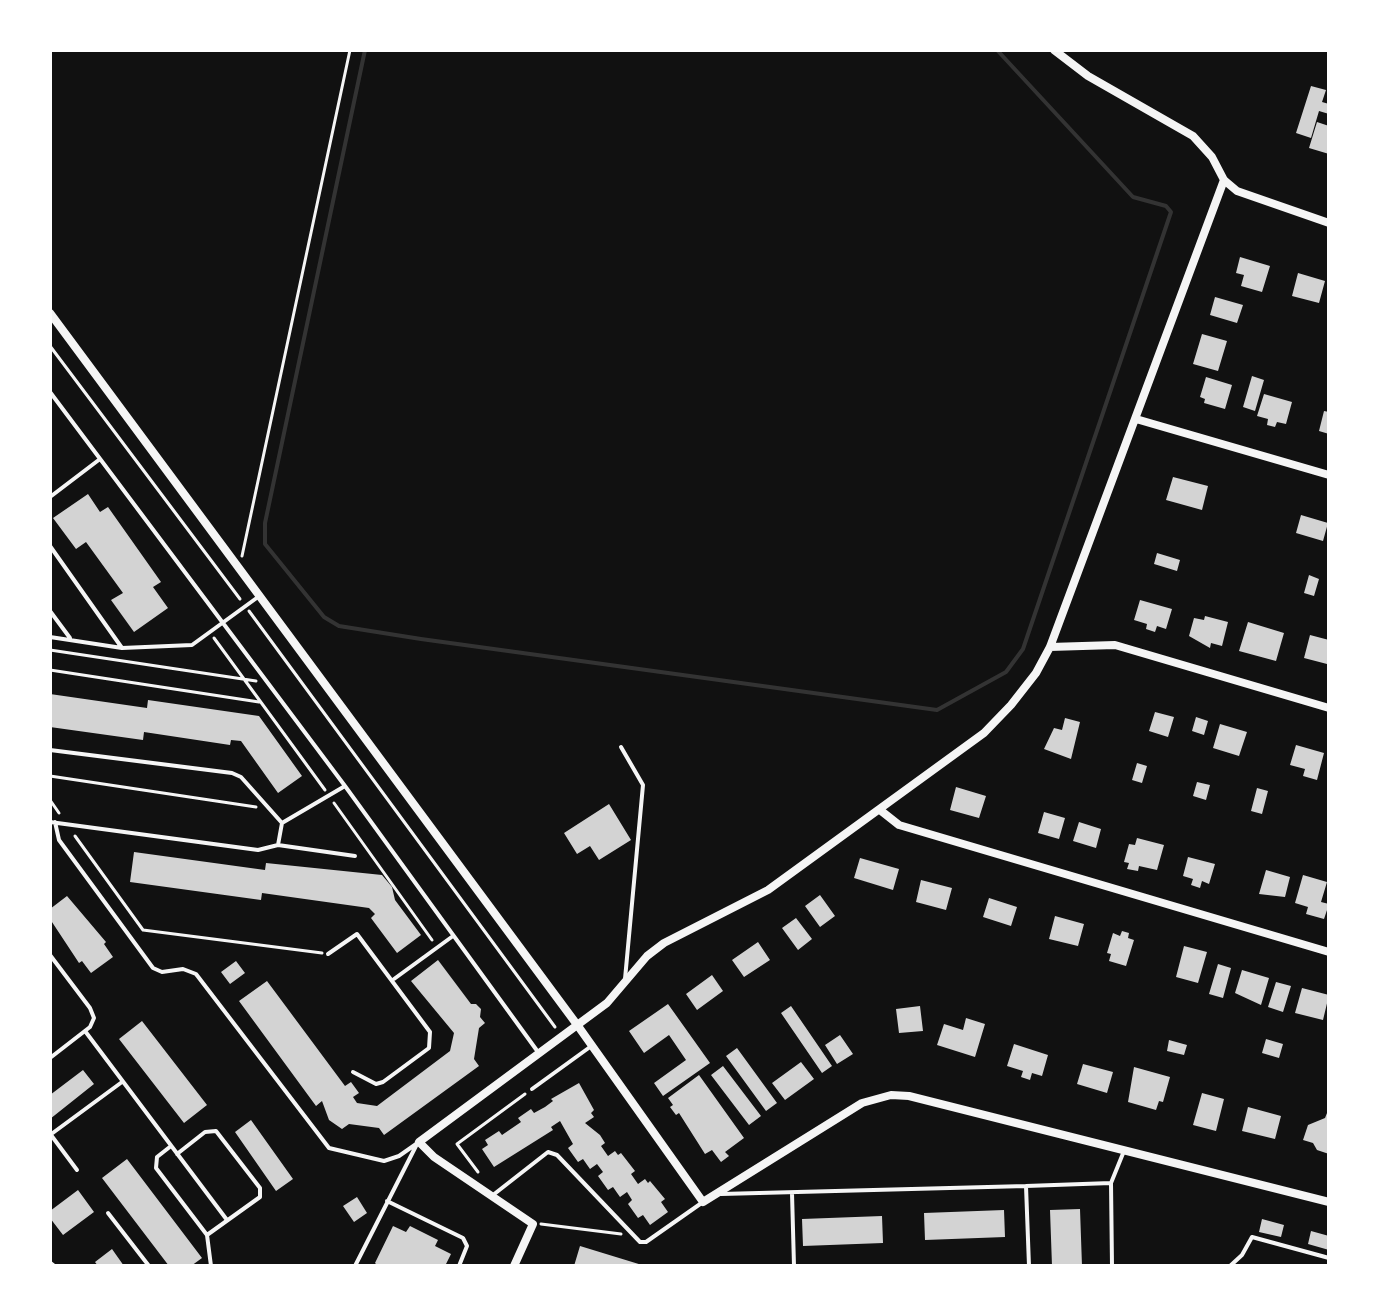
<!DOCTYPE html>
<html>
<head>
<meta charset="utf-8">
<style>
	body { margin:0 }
	#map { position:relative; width:1379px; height:1316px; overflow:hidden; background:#111; font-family:"Fira Sans Condensed",sans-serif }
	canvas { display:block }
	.frame { position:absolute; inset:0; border:52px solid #fff; pointer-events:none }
</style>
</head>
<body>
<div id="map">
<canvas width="1379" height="1316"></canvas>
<div class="frame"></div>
</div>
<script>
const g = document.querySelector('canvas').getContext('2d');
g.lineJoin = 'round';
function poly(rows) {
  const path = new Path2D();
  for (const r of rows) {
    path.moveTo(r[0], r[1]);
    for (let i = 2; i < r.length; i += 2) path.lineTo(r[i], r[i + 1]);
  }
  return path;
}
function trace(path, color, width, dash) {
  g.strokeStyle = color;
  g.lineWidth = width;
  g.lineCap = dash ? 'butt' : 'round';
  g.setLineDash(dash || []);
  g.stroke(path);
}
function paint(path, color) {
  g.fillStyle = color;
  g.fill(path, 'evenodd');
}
const stream = poly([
	[365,50,265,523,265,544,324,617,339,626,421,639,937,710,1006,672,1023,649,1171,212,1166,206,1133,197,997,50]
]);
const building = poly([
	[1311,86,1326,90,1322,102,1329,104,1329,114,1319,111,1311,138,1296,133],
	[1317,122,1329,126,1329,154,1309,148],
	[1240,257,1270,266,1262,292,1241,286,1244,275,1236,273],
	[1298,273,1325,281,1319,303,1292,296],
	[1215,297,1243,305,1237,323,1210,315],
	[1202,334,1227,341,1218,371,1193,364],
	[1252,376,1264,380,1255,411,1243,407],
	[1206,377,1232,385,1225,409,1204,403,1205,399,1200,397],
	[1264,394,1292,402,1286,424,1277,422,1275,427,1267,425,1268,419,1257,416],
	[1324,411,1329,412,1329,434,1319,431],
	[1173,477,1208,486,1202,510,1166,500],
	[88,494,100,512,108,507,161,582,153,587,168,608,134,632,111,600,123,593,86,542,76,549,53,518],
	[1301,515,1328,523,1323,541,1296,533],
	[1157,553,1180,560,1177,571,1154,564],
	[1309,575,1319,579,1314,596,1304,593],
	[1140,600,1172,609,1166,629,1157,626,1155,632,1146,629,1147,624,1134,620],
	[1205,616,1228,622,1222,646,1211,643,1210,648,1189,636,1194,618,1204,620],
	[1248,622,1284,633,1276,661,1239,651],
	[1310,635,1329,640,1327,664,1304,658],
	[50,694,147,708,148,700,259,716,302,776,278,793,241,741,231,740,230,745,144,732,143,740,50,727],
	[1155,712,1174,717,1168,737,1149,731],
	[1196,717,1208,721,1204,735,1192,731],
	[1065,718,1080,722,1071,759,1044,749,1054,728,1062,730],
	[1220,724,1247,732,1239,756,1213,748],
	[1296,745,1324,753,1317,780,1303,776,1305,769,1290,765],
	[1137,763,1147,766,1142,783,1132,780],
	[1197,782,1210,785,1206,800,1193,796],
	[956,787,986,796,979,818,950,810],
	[1257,788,1268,791,1262,814,1251,811],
	[609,804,631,840,599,860,590,846,577,854,564,833],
	[1044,812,1065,818,1059,839,1038,833],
	[1079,822,1101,829,1096,848,1073,841],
	[1137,838,1164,845,1157,870,1139,866,1138,871,1127,869,1129,863,1124,862,1129,844,1135,845],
	[134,852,265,870,266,863,382,875,392,887,395,900,421,935,397,953,371,918,375,914,369,908,262,893,261,900,130,882],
	[1188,857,1215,864,1209,884,1202,881,1200,888,1191,885,1193,879,1183,876],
	[860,858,899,869,893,890,854,878],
	[1266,870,1290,877,1285,897,1259,894],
	[1303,875,1327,882,1321,902,1329,904,1324,919,1306,914,1308,907,1295,903],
	[921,880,952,888,946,910,916,902],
	[820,895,835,916,820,927,805,906],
	[67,896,106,942,104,944,113,957,91,973,82,961,79,963,50,919,50,909],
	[989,898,1017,907,1011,926,983,917],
	[1055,916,1084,924,1078,946,1049,939],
	[796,918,812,939,798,950,782,928],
	[1122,931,1129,933,1128,938,1134,940,1126,966,1109,961,1111,954,1107,953,1113,933,1120,936],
	[758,942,770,960,744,977,732,960],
	[1184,946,1207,952,1198,983,1176,977],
	[438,960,471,1004,476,1004,481,1009,480,1017,485,1023,479,1028,474,1059,479,1066,384,1135,379,1128,349,1124,342,1129,329,1120,322,1101,316,1106,239,1001,267,981,345,1086,351,1082,359,1093,353,1097,357,1103,377,1106,450,1051,454,1033,411,981],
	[236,961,245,973,230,984,221,972],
	[1218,964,1231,968,1223,998,1209,994],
	[1242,970,1269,978,1261,1005,1235,993],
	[712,975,723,991,697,1010,686,994],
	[1276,982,1291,986,1283,1012,1268,1007],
	[1302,988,1329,995,1323,1020,1295,1013],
	[668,1004,710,1063,663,1096,654,1083,686,1060,669,1035,644,1053,629,1031],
	[791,1006,832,1066,822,1073,781,1013],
	[920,1006,923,1031,899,1033,896,1009],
	[966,1018,985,1024,975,1057,937,1045,944,1024,963,1030],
	[142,1021,207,1105,184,1123,119,1039],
	[840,1035,853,1054,837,1064,825,1045],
	[1266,1039,1283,1044,1279,1058,1262,1053],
	[1169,1040,1187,1045,1184,1055,1167,1051],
	[1014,1044,1048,1055,1042,1076,1032,1073,1030,1080,1021,1077,1023,1071,1007,1066],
	[737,1048,777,1103,766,1111,726,1056],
	[801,1062,814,1079,785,1100,772,1083],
	[1083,1064,1113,1072,1107,1093,1077,1084],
	[723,1066,761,1116,749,1125,711,1075],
	[1134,1067,1170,1077,1163,1102,1159,1101,1156,1110,1128,1102],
	[83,1070,94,1084,50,1119,50,1095],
	[699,1075,744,1138,725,1152,729,1156,721,1162,712,1150,705,1154,679,1113,676,1115,670,1107,673,1105,668,1098],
	[579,1083,594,1110,591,1113,594,1117,585,1123,600,1135,605,1143,601,1146,608,1156,615,1151,618,1155,621,1153,635,1171,631,1174,638,1184,645,1179,648,1183,650,1181,665,1199,661,1202,668,1212,650,1225,643,1215,638,1218,628,1204,632,1200,627,1192,620,1197,613,1187,608,1190,598,1176,603,1172,597,1164,590,1169,583,1159,578,1162,568,1148,573,1144,560,1121,551,1127,553,1130,494,1167,482,1149,488,1145,485,1140,499,1131,502,1135,521,1122,518,1118,531,1109,534,1113,545,1107,553,1101,551,1099],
	[1202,1093,1224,1099,1216,1131,1193,1125],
	[1248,1107,1281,1116,1275,1139,1242,1131],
	[1329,1108,1329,1154,1317,1150,1313,1143,1303,1140,1308,1125,1325,1118],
	[251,1120,293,1179,276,1191,235,1132],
	[127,1159,202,1258,191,1266,169,1266,102,1178],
	[78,1190,94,1212,63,1235,50,1218,50,1211],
	[357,1197,367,1213,354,1222,343,1206],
	[1080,1209,1082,1266,1052,1266,1050,1210],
	[1004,1210,1005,1237,925,1240,924,1213],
	[882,1216,883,1243,803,1246,802,1219],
	[1262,1219,1284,1225,1281,1237,1259,1232],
	[393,1226,406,1232,410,1226,438,1240,435,1246,451,1254,445,1266,378,1266,375,1263],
	[1311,1231,1329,1236,1329,1250,1308,1244],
	[580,1246,642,1265,642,1266,574,1266],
	[112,1249,124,1266,98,1266,95,1262]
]);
const path = poly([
	[50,346,240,599],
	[242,556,350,50],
	[249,611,555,1027],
	[214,638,325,790],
	[50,650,256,681],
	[50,670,259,702],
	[50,776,256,807],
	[50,800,59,813],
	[334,803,432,940],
	[75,836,143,930,322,953],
	[478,1172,457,1144,525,1094],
	[541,1224,621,1234],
	[50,1262,55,1266]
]);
const service = poly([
	[50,392,345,786,538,1052],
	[50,497,100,459],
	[50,546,122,648,192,645,258,597],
	[50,611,70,638],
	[50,637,122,648],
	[621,747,643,785,625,979],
	[50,750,232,773,241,777,282,823],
	[50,822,258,850,278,845,282,823],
	[55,822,59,840,153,968,162,972,183,969,196,974,329,1148,384,1161,399,1156,419,1142],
	[282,823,345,786],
	[278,845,355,856],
	[328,954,357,934,430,1032,429,1048,383,1082,376,1084,353,1072],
	[50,955,90,1008,94,1018,90,1027,50,1058],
	[394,979,453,936],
	[85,1031,227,1220],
	[532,1089,590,1047],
	[50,1135,122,1082],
	[51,1135,77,1170],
	[171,1146,157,1157,156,1168,207,1235],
	[177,1154,205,1132,216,1131,260,1188,260,1197,207,1235,211,1266],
	[792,1193,794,1266],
	[721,1194,1026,1186],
	[493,1195,548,1152,557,1155,640,1242,646,1242,703,1202],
	[387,1201,463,1238,467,1246,459,1266],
	[108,1213,149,1266],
	[355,1266,417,1144],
	[1029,1266,1026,1186,1111,1183],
	[1112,1266,1111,1183,1124,1151],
	[1230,1266,1242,1255,1252,1237,1329,1258]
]);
const minor = poly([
	[1054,50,1088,76,1193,136,1212,157,1224,180,1237,191,1329,223],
	[50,313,578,1026,703,1202,862,1103,891,1095,909,1096,1329,1202],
	[1136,419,1329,475],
	[1050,647,1115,645,1329,708],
	[880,810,899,825,1329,952],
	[514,1266,533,1224,434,1157,419,1142,607,1003,647,956,664,943,768,890,984,733,1011,705,1036,673,1050,647,1224,180]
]);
trace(stream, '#333', 4);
paint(building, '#d3d3d3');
trace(path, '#f5f5f5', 3);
trace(service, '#f5f5f5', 4);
trace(minor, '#f5f5f5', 8);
</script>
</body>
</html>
